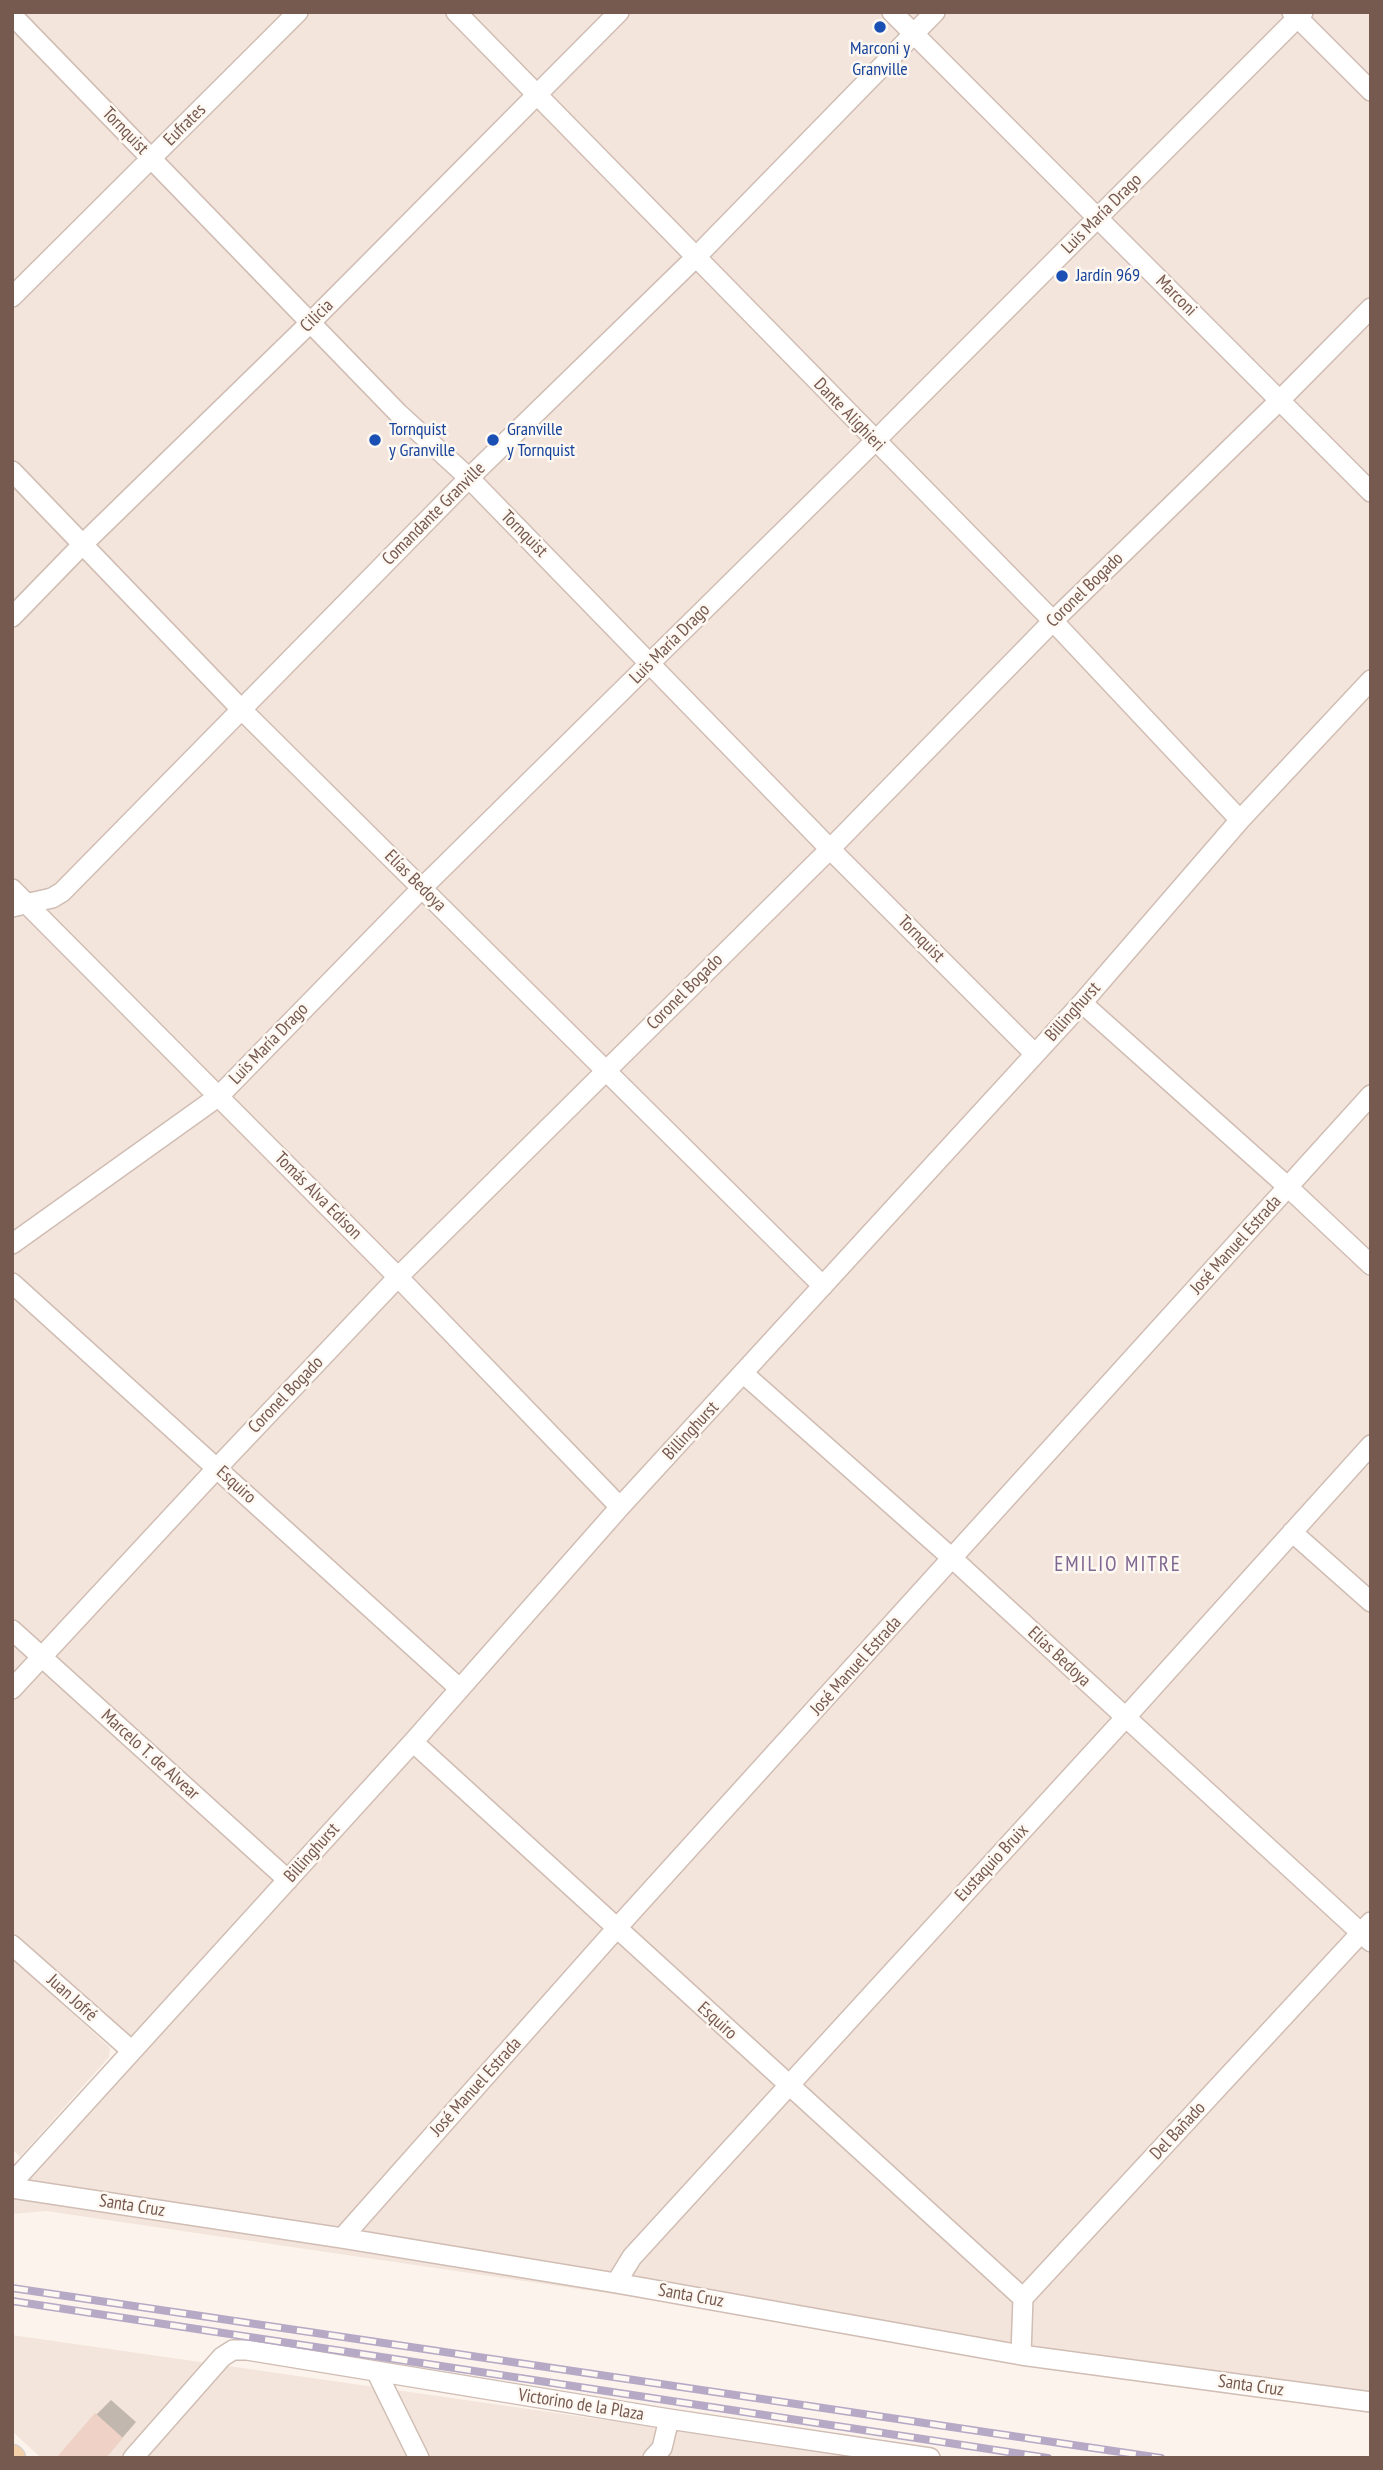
<!DOCTYPE html>
<html>
<head>
<meta charset="utf-8">
<style>
	body { margin:0 }
	#map { position:relative; width:1383px; height:2470px; overflow:hidden; background:#fcf4ec; font-family:"PT Sans Narrow",sans-serif }
	canvas { display:block }
	.frame { position:absolute; inset:0; border:14px solid #76594f; pointer-events:none }
</style>
</head>
<body>
<div id="map">
<canvas width="1383" height="2470"></canvas>
<div class="frame"></div>
</div>
<script>
const g = document.querySelector('canvas').getContext('2d');
g.lineJoin = 'round';
function paint(path, color) {
  g.fillStyle = color;
  g.fill(path, 'evenodd');
}
function poly(rows) {
  const path = new Path2D();
  for (const r of rows) {
    path.moveTo(r[0], r[1]);
    for (let i = 2; i < r.length; i += 2) path.lineTo(r[i], r[i + 1]);
  }
  return path;
}
function trace(path, color, width, dash) {
  g.strokeStyle = color;
  g.lineWidth = width;
  g.lineCap = dash ? 'butt' : 'round';
  g.setLineDash(dash || []);
  g.stroke(path);
}
function label(font, color, halo, rows, align = 'center') {
  g.font = font + ' "PT Sans Narrow",sans-serif';
  g.lineWidth = 5;
  g.setLineDash([]);
  g.textBaseline = 'middle';
  g.strokeStyle = halo;
  g.fillStyle = color;
  for (const [text, x, y, turn = 0] of rows) {
    g.save();
    g.translate(x, y);
    g.rotate((+turn || 0) * Math.PI / 180);
    g.textAlign = isNaN(turn) ? turn : align;
    if (halo) g.strokeText(text, 0, 0);
    g.fillText(text, 0, 0);
    g.restore();
  }
}
const residential = poly([
	[12,12,1371,12,1371,2405,46,2211,12,2214,12,2182,142,2055,12,1937],
	[12,1958,110,2048,109,2057,20,2157,12,2149],
	[12,2335,870,2458,41,2458,12,2431]
]);
const shadow = poly([
	[111,2400,136,2422,105,2458,96,2415]
]);
const building = poly([
	[95,2413,123,2438,106,2458,56,2458]
]);
const minor = poly([
	[456,12,1053,621,1240,820],
	[892,12,1371,492],
	[1292,12,1371,91],
	[12,15,398,413,469,478,830,849,1035,1054],
	[12,297,298,12],
	[12,471,241,709,823,1286],
	[12,617,83,544,311,322,619,12],
	[12,889,398,1277,620,1507],
	[12,907,52,898,62,892,469,478,695,258,935,12],
	[1082,1003,1288,1187,1371,1265],
	[12,1244,219,1096,423,887,875,441,1303,12],
	[12,1283,459,1688],
	[744,1374,953,1559,1371,1942],
	[1292,1532,1371,1602],
	[12,1630,288,1880],
	[12,1689,217,1468,398,1277,830,849,1053,621,1280,400,1371,308],
	[413,1742,1023,2298],
	[12,1945,132,2051],
	[12,2183,413,1742,620,1507,1082,1003,1240,820,1371,680],
	[12,2188,342,2238,616,2283,1021,2355,1371,2402],
	[342,2238,616,1929,1371,1095],
	[616,2283,632,2257,1125,1718,1371,1445],
	[1021,2355,1023,2298,1371,1922],
	[377,2373,419,2458],
	[133,2458,222,2357,233,2350,247,2350,669,2419,930,2458],
	[653,2458,662,2448,669,2419]
]);
const major = poly([
	[12,2457,13,2458]
]);
const rail = poly([
	[12,2288,1161,2458],
	[12,2301,1048,2458]
]);
const markers = [
	[880,27,7,"#1a4fb4"],
	[1062,276,7,"#1a4fb4"],
	[375,440,7,"#1a4fb4"],
	[493,440,7,"#1a4fb4"]
];
const transitNames = [
	["Marconi y",880,49,"center"],
	["Granville",880,70,"center"],
	["Jardín 969",1076,276],
	["Tornquist",389,430],
	["y Granville",389,451],
	["Granville",507,430],
	["y Tornquist",507,451]
];
const streetNames = [
	["Eufrates",185,125,-45],
	["Tornquist",125,131,46],
	["Luis María Drago",1102,214,-45],
	["Marconi",1176,296,45],
	["Cilicia",317,316,-45],
	["Dante Alighieri",849,415,46],
	["Comandante Granville",434,514,-45],
	["Tornquist",524,534,45],
	["Coronel Bogado",1085,590,-44],
	["Luis María Drago",670,644,-45],
	["Elías Bedoya",415,881,45],
	["Tornquist",921,939,45],
	["Coronel Bogado",685,992,-45],
	["Billinghurst",1073,1012,-48],
	["Luis María Drago",269,1044,-46],
	["Tomás Alva Edison",318,1196,45],
	["José Manuel Estrada",1236,1245,-48],
	["Coronel Bogado",286,1395,-46],
	["Billinghurst",691,1431,-47],
	["Esquiro",236,1485,42],
	["Elías Bedoya",1059,1657,43],
	["José Manuel Estrada",856,1666,-48],
	["Marcelo T. de Alvear",150,1755,42],
	["Billinghurst",312,1853,-48],
	["Eustaquio Bruix",992,1863,-47],
	["Juan Jofré",72,1998,42],
	["Esquiro",717,2021,42],
	["José Manuel Estrada",476,2087,-48],
	["Del Bañado",1178,2131,-47],
	["Santa Cruz",132,2206,9],
	["Santa Cruz",691,2296,10],
	["Santa Cruz",1251,2386,8],
	["Victorino de la Plaza",581,2405,9]
];
const quarterNames = [
	["EMILIO MITRE",1118,1565]
];
paint(residential, '#f3e5db');
paint(shadow, '#0003');
paint(building, '#efd2c5');
trace(minor, '#d0bdb4', 22);
trace(major, '#d9d1ce', 27);
trace(minor, '#fff', 19);
trace(major, '#f5d1aa', 24);
trace(rail, '#b6a9c6', 8);
trace(rail, '#fef8f3', 5, [16]);
for (const [x, y, r, color] of markers) {
  const dot = new Path2D();
  dot.arc(x, y, r, 0, 2 * Math.PI);
  g.fillStyle = color;
  g.fill(dot);
  trace(dot, '#fef8f3', 2.5);
}
label('18px', '#164399', '#fef8f3', transitNames, 'left');
label('18px', '#76594f', '#fef8f3', streetNames);
g.letterSpacing = '2px';
label('21px', '#7f6891', '#fef8f3', quarterNames);
g.letterSpacing = '0px';
</script>
</body>
</html>
